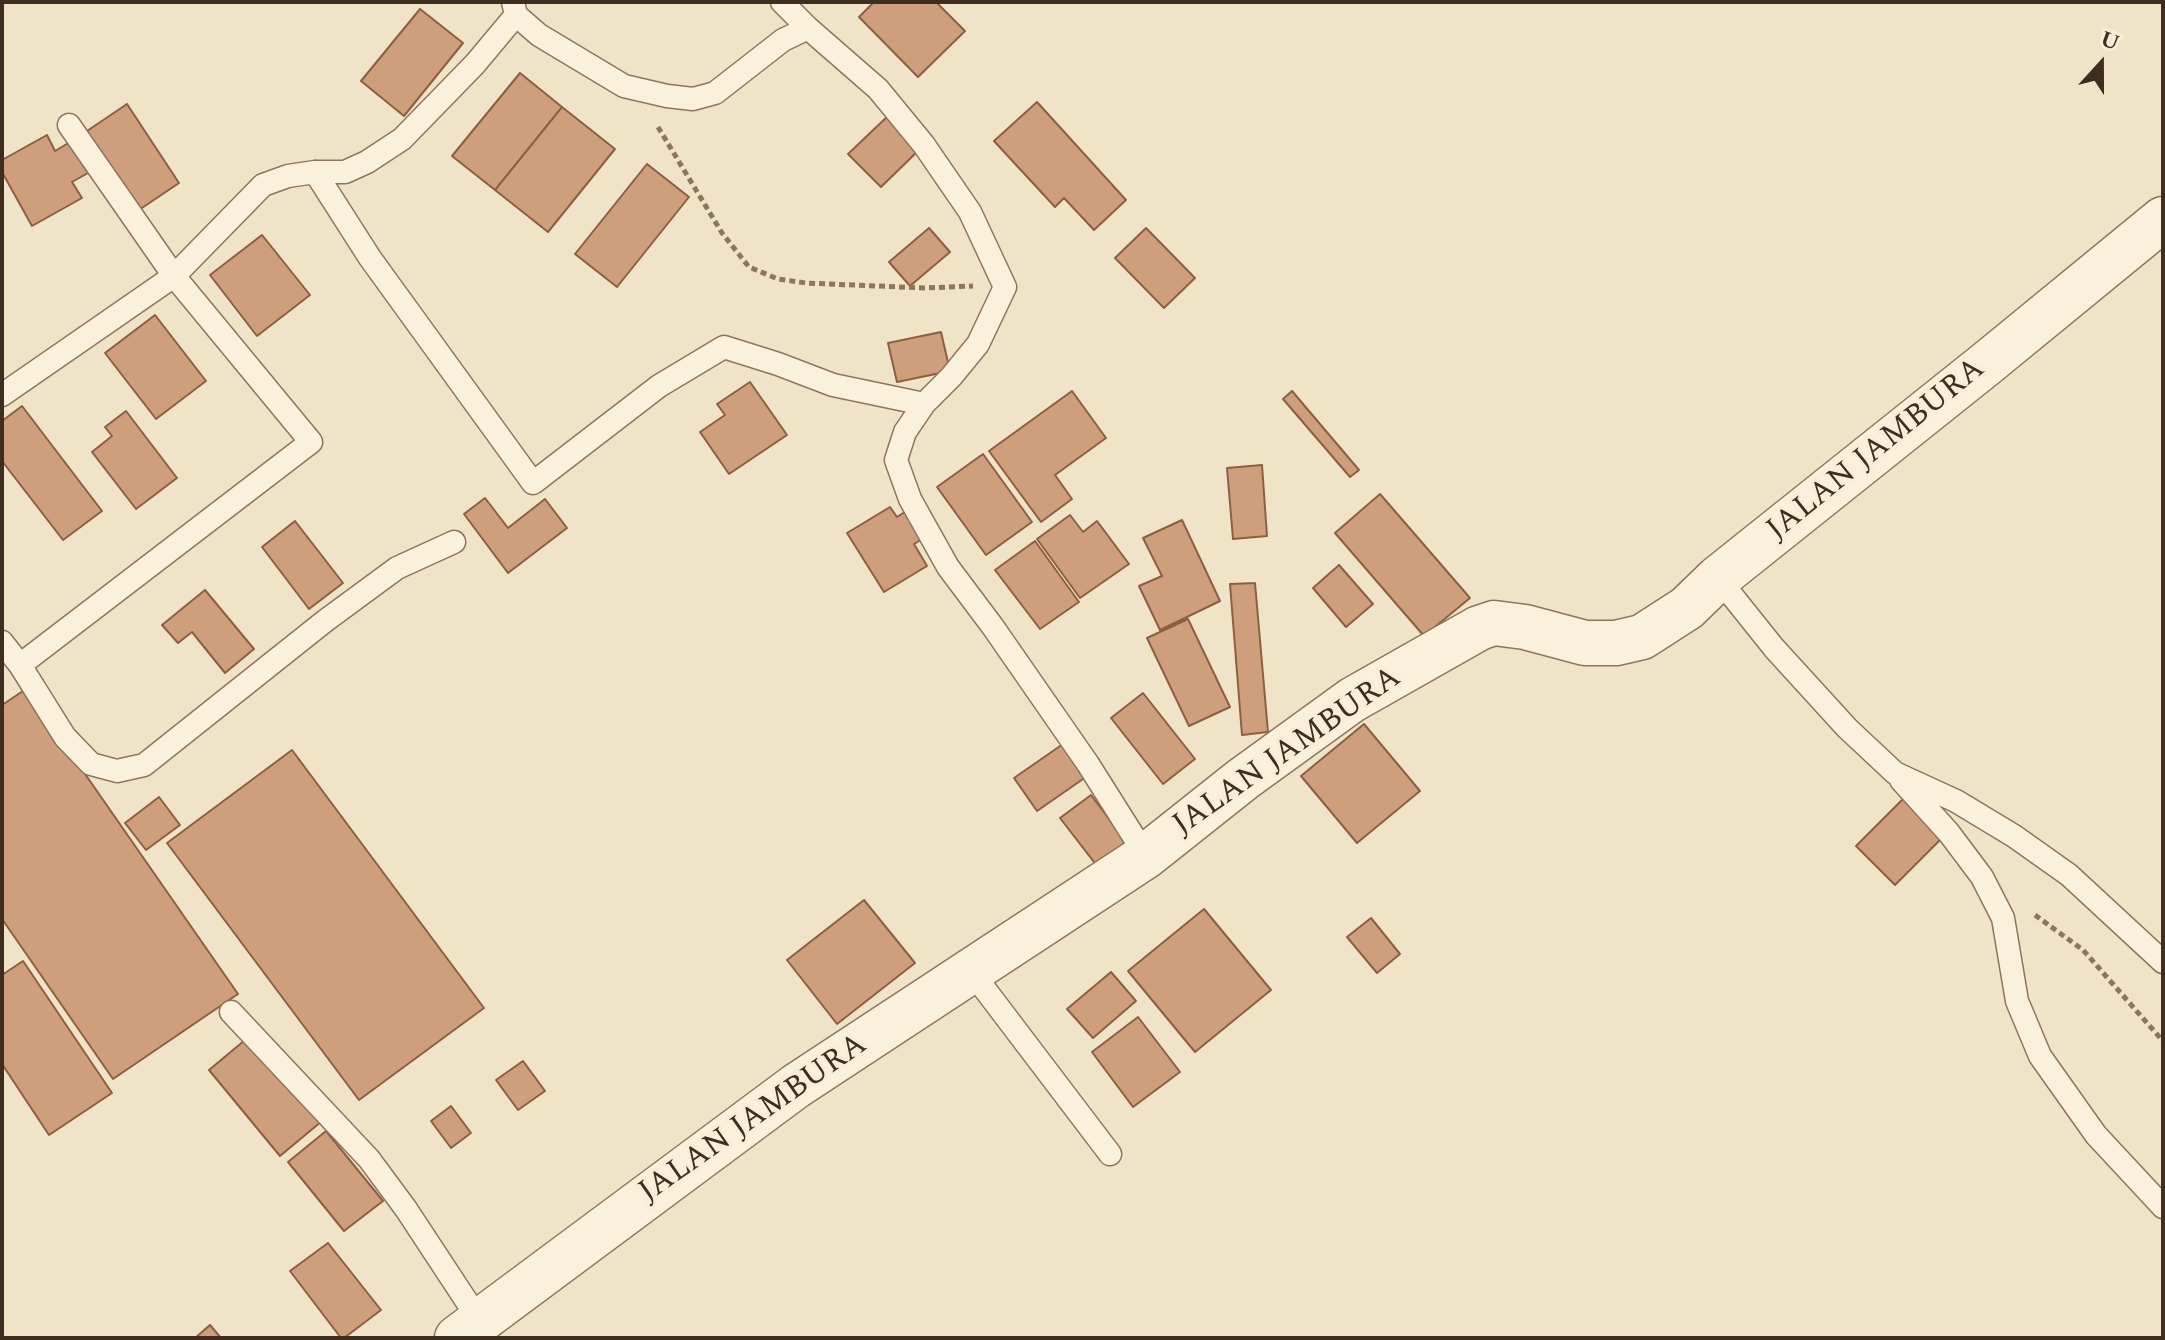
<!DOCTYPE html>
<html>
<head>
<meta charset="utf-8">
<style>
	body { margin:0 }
	#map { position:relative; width:2165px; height:1340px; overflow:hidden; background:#f0e4c8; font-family:Spectral,serif }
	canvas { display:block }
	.frame { position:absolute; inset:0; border:4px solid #3d2e20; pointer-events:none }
	.north { position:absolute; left:2061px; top:24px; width:80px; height:80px; -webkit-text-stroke:6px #f7eed8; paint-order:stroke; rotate:21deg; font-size:22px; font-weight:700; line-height:32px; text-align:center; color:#3d2e20 }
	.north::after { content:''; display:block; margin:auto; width:28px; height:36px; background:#3d2e20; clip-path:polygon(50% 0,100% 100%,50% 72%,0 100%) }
</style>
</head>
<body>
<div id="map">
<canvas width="2165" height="1340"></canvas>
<div class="frame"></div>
<div class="north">U</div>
</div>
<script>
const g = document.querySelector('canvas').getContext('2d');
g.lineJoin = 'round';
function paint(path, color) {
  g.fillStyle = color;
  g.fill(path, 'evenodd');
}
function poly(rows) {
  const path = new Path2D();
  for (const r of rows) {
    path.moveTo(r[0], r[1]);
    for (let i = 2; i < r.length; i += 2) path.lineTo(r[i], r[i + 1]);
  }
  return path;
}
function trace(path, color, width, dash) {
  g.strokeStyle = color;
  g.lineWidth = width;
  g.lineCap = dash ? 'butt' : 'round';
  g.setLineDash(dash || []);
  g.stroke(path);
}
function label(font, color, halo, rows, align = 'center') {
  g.font = font + ' Spectral,serif';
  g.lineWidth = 7;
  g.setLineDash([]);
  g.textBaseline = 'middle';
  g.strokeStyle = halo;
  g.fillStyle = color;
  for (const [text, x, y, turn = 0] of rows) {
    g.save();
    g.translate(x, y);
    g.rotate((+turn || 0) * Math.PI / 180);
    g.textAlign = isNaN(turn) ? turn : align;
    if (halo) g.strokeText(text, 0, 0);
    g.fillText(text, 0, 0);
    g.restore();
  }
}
const building = poly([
	[870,2,936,2,965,31,918,77,859,17,872,4,870,2],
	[420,9,463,43,404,116,361,81,420,9],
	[520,73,562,107,495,190,452,156,520,73],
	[1037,102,1126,200,1094,230,1064,198,1055,207,994,141,1037,102],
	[127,104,179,183,136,212,84,133,127,104],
	[562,107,615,149,548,232,495,190,562,107],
	[889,115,921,148,881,187,848,154,889,115],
	[47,135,55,151,70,142,88,173,72,182,82,198,32,226,2,172,2,160,47,135],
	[647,164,689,197,617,287,575,254,647,164],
	[929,228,950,252,910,286,889,262,929,228],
	[1146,228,1195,278,1164,308,1115,258,1146,228],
	[262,235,310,295,257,336,210,275,262,235],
	[155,315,206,381,156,419,105,353,155,315],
	[941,332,950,371,897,382,888,343,941,332],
	[750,382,787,435,729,474,700,432,725,415,717,404,750,382],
	[1072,391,1106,438,1055,475,1072,499,1041,522,989,451,1072,391],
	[1292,391,1359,470,1350,477,1283,399,1292,391],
	[22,406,102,511,63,540,2,461,2,421,22,406],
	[126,411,177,478,136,509,92,452,112,436,105,427,126,411],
	[983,454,1032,522,986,555,937,487,983,454],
	[1262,465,1267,536,1233,539,1227,468,1262,465],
	[1380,494,1470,598,1424,636,1335,533,1380,494],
	[485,498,508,528,545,499,567,528,508,573,464,514,485,498],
	[890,507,897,517,911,508,928,536,914,544,927,566,884,592,847,533,890,507],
	[1070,515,1083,532,1097,521,1129,564,1080,598,1037,539,1070,515],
	[1182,520,1220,601,1160,630,1139,586,1162,576,1143,538,1182,520],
	[295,521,343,583,309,609,262,547,295,521],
	[1035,541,1079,602,1040,629,995,570,1035,541],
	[1339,565,1373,604,1346,627,1313,588,1339,565],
	[1255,583,1268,732,1242,735,1230,584,1255,583],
	[205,590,254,649,225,673,192,632,178,643,162,625,205,590],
	[1188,619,1230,707,1189,726,1147,638,1188,619],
	[26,689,238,994,113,1079,2,919,2,705,26,689],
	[1143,693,1195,759,1163,784,1111,718,1143,693],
	[1364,724,1420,791,1357,843,1301,776,1364,724],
	[1063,744,1086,777,1037,811,1014,778,1063,744],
	[292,750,484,1008,359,1100,167,843,292,750],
	[1091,795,1127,843,1097,866,1060,818,1091,795],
	[159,797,180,825,146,850,125,823,159,797],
	[1904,798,1943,837,1895,885,1856,846,1904,798],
	[864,900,915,963,837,1024,787,960,864,900],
	[1204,909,1271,990,1195,1052,1128,971,1204,909],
	[1371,918,1400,954,1377,973,1347,937,1371,918],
	[23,961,112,1093,49,1135,2,1064,2,975,23,961],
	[1111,972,1136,1001,1093,1038,1067,1009,1111,972],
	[1138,1017,1180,1072,1133,1107,1092,1052,1138,1017],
	[257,1030,328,1116,280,1156,209,1070,257,1030],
	[523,1061,545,1091,518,1110,496,1080,523,1061],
	[451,1106,471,1133,451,1148,431,1121,451,1106],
	[326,1131,383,1201,344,1231,288,1162,326,1131],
	[328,1243,381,1310,344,1338,341,1338,290,1271,328,1243],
	[210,1325,221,1338,195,1338,210,1325]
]);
const path = poly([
	[658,127,722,233,749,267,778,279,806,283,924,288,973,286],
	[2035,915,2083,950,2163,1041]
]);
const service = poly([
	[513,2,516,15,539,35,624,86,667,96,693,99,715,93,783,40,808,28,878,89,924,145,970,212,1005,287,978,344,951,377,924,404,905,432,896,460,910,499,948,567,993,627,1088,764,1146,856],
	[782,2,808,28],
	[315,172,370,258,533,483,659,386,724,347,778,364,833,385,924,404],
	[2,395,174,276,263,185,288,176,315,172,345,172,367,162,402,139,475,64,516,15],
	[1718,578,1774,648,1847,728,1895,773,1956,801,2014,836,2069,875,2163,962],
	[2,642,20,665,65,737,91,764,117,771,144,765,325,621,397,568,454,542],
	[20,665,311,442,174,276,69,125],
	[1901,780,1949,833,1982,877,2003,918,2017,1001,2040,1056,2096,1135,2163,1207],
	[971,971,1110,1154],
	[231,1012,369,1159,406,1209,479,1320]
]);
const minor = poly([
	[457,1338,796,1086,1146,856,1243,779,1352,700,1479,628,1494,623,1525,627,1585,643,1616,643,1642,637,1687,608,1718,578,1986,364,2163,219]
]);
const streetNames = [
	["JALAN JAMBURA",1877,451,-39],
	["JALAN JAMBURA",1288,753,-35],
	["JALAN JAMBURA",754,1120,-35]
];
paint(building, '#cf9f7d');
trace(building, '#8d5f41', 2);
trace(service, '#8d765c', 25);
trace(minor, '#8d765c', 47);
trace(path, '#8d765c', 5, [6, 4]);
trace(service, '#faf1dc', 22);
trace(minor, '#faf1dc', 44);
label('32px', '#3d2e20', '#f7eed8', streetNames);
</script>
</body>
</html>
